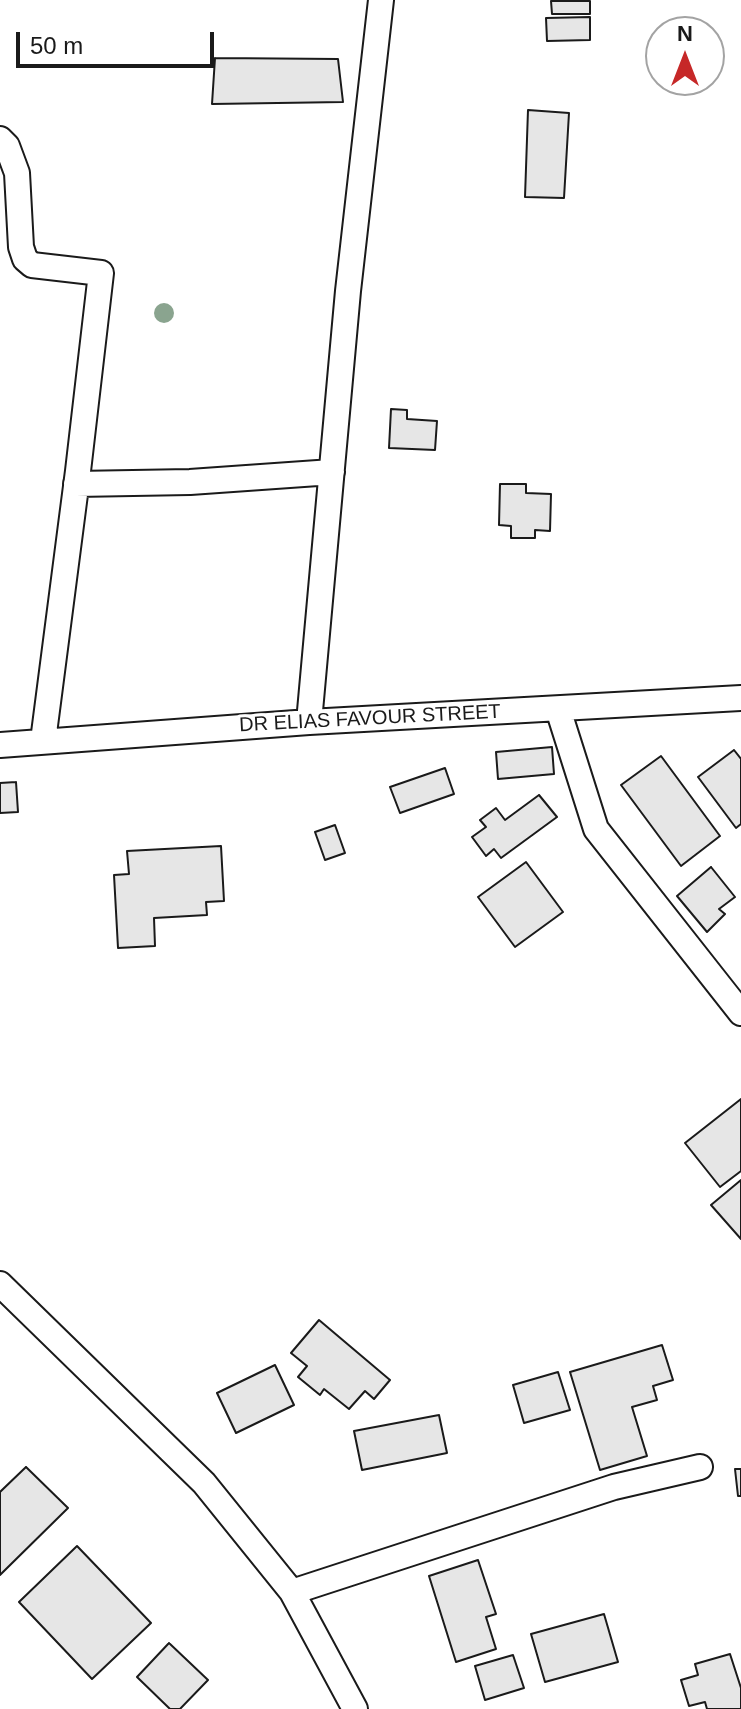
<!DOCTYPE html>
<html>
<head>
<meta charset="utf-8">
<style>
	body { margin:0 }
	#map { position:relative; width:741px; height:1709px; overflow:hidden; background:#fff; font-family:Helvetica,sans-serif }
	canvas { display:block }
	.north { position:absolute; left:645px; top:16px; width:80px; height:80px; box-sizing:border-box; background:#fff; border:2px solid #a3a3a3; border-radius:50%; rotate:0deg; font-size:22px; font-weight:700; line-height:32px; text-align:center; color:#1a1a1a }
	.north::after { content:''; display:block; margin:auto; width:28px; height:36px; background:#c62828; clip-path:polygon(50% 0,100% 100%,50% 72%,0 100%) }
	.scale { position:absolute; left:16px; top:32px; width:198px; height:36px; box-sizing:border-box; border:4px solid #1a1a1a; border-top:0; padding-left:10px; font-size:24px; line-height:28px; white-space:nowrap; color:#1a1a1a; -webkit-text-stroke:6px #fff; paint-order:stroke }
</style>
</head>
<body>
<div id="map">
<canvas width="741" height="1709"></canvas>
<div class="north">N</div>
<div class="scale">50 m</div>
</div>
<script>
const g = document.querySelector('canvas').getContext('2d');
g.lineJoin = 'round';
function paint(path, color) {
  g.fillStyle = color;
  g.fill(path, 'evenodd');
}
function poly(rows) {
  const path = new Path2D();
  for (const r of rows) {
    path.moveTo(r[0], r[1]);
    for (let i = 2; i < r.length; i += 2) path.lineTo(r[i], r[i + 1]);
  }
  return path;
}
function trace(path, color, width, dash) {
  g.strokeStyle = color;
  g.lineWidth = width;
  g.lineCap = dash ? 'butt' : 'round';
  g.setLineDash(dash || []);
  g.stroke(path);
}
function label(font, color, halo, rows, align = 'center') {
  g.font = font + ' Helvetica,sans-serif';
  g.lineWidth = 6;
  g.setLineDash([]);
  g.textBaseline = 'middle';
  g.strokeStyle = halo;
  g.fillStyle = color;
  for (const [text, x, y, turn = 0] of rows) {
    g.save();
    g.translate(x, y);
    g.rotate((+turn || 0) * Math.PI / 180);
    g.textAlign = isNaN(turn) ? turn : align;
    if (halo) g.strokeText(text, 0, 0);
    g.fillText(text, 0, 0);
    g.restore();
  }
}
const building = poly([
	[551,1,590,1,590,14,552,14,551,1],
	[590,17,590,40,547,41,546,18,590,17],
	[215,58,338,59,343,102,212,104,215,58],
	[528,110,569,113,564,198,525,197,528,110],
	[391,409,407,410,407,419,437,421,435,450,389,448,391,409],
	[500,484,526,484,526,493,551,494,550,531,535,530,535,538,511,538,511,526,499,525,500,484],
	[552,747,554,774,498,779,496,752,552,747],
	[734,750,741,759,741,824,736,828,698,777,734,750],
	[661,756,720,836,681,866,621,785,661,756],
	[445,768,454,794,400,813,390,787,445,768],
	[16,782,18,812,0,813,0,783,16,782],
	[539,795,557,817,501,858,494,849,486,856,472,837,486,827,480,820,496,808,505,820,539,795],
	[335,825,345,853,325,860,315,832,335,825],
	[221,846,224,901,206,902,207,915,154,918,155,946,118,948,114,875,129,874,127,851,221,846],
	[526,862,563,912,515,947,478,897,526,862],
	[711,867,735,897,719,909,725,914,707,932,677,896,711,867],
	[741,1099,741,1171,720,1187,685,1143,741,1099],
	[741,1180,741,1239,711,1205,741,1180],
	[319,1320,390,1380,374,1399,365,1391,349,1409,324,1389,320,1395,298,1377,307,1366,291,1353,319,1320],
	[662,1345,673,1380,653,1386,657,1400,632,1407,647,1456,600,1470,570,1372,662,1345],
	[275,1365,294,1405,236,1433,217,1393,275,1365],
	[558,1372,570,1410,524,1423,513,1385,558,1372],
	[439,1415,447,1453,362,1470,354,1431,439,1415],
	[26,1467,68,1508,0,1575,0,1492,26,1467],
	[735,1469,741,1469,741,1496,738,1496,735,1469],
	[77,1546,151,1623,92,1679,19,1602,77,1546],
	[478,1560,496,1614,486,1617,496,1649,456,1662,429,1576,478,1560],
	[604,1614,618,1662,545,1682,531,1634,604,1614],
	[169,1643,208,1680,180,1709,170,1709,137,1677,169,1643],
	[730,1654,741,1688,741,1709,707,1709,705,1702,689,1706,681,1680,698,1675,695,1664,730,1654],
	[513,1655,524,1688,485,1700,475,1666,513,1655]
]);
const street = poly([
	[0,139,7,146,17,173,21,247,25,259,32,265,101,273,78,471,43,741],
	[76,484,190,482,332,472],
	[558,709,596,829,741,1013],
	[309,722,348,291,381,0],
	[0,745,309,722,741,698],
	[0,1284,204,1483,292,1592,355,1709],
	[292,1592,614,1487,700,1467]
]);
const trees = [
	[164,313]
];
const streetNames = [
	["DR ELIAS FAVOUR STREET",370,719,-3]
];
paint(building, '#e6e6e6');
trace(building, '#1a1a1a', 2);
trace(street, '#1a1a1a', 28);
trace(street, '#fff', 24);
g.fillStyle = '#8aa48f';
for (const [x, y] of trees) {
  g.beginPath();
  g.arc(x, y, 10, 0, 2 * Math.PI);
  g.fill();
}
label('20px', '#1a1a1a', '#fff', streetNames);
</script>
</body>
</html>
